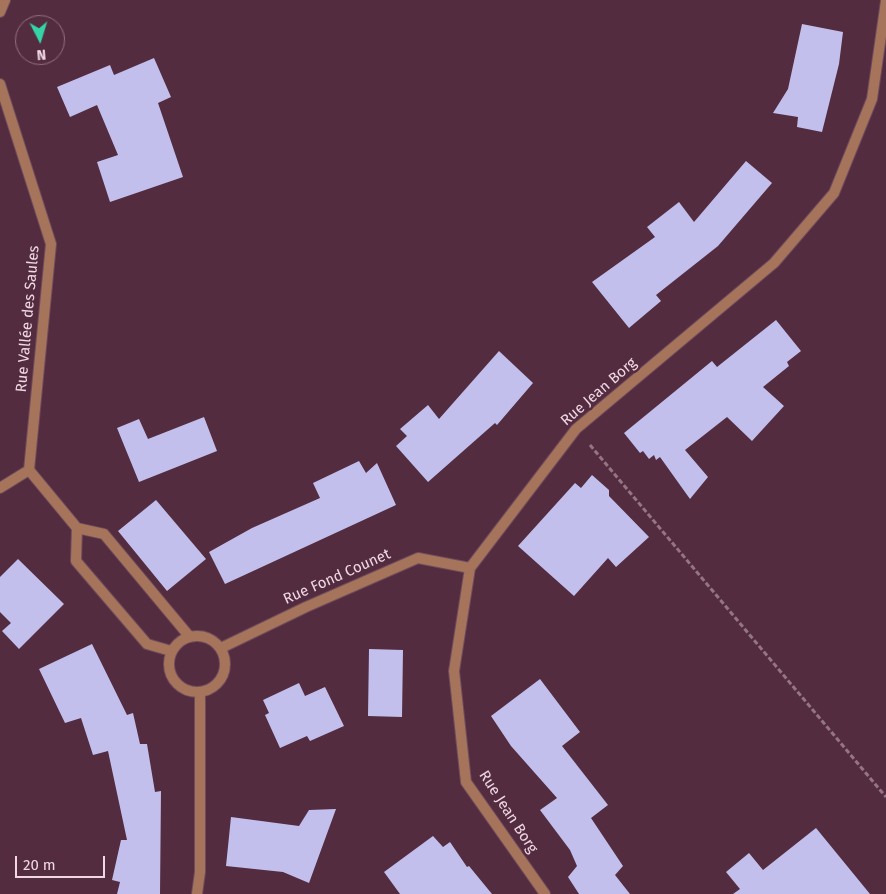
<!DOCTYPE html>
<html>
<head>
<meta charset="utf-8">
<style>
	body { margin:0 }
	#map { position:relative; width:886px; height:894px; overflow:hidden; background:#532c40; font-family:"Fira Sans",sans-serif }
	canvas { display:block }
	.north { position:absolute; left:15px; top:15px; width:50px; height:50px; box-sizing:border-box; background:#532c40; border:1px solid #927081; border-radius:50%; rotate:175deg; font-size:14px; font-weight:700; line-height:20px; text-align:center; color:#f1d7e3 }
	.north::after { content:''; display:block; margin:auto; width:18px; height:22px; background:#35d4a7; clip-path:polygon(50% 0,100% 100%,50% 72%,0 100%) }
	.scale { position:absolute; left:15px; top:856px; width:90px; height:22px; box-sizing:border-box; border:2px solid #f1d7e3; border-top:0; padding-left:6px; font-size:15px; line-height:18px; white-space:nowrap; color:#f1d7e3; -webkit-text-stroke:4px #532c40; paint-order:stroke }
</style>
</head>
<body>
<div id="map">
<canvas width="886" height="894"></canvas>
<div class="north">N</div>
<div class="scale">20 m</div>
</div>
<script>
const g = document.querySelector('canvas').getContext('2d');
g.lineJoin = 'round';
function paint(path, color) {
  g.fillStyle = color;
  g.fill(path, 'evenodd');
}
function poly(rows) {
  const path = new Path2D();
  for (const r of rows) {
    if (r.length === 3) {
      path.moveTo(r[0] + r[2], r[1]);
      path.arc(r[0], r[1], r[2], 0, 2 * Math.PI);
      continue;
    }
    path.moveTo(r[0], r[1]);
    for (let i = 2; i < r.length; i += 2) path.lineTo(r[i], r[i + 1]);
  }
  return path;
}
function trace(path, color, width, dash) {
  g.strokeStyle = color;
  g.lineWidth = width;
  g.lineCap = dash ? 'butt' : 'round';
  g.setLineDash(dash || []);
  g.stroke(path);
}
function label(font, color, halo, rows, align = 'center') {
  g.font = font + ' "Fira Sans",sans-serif';
  g.lineWidth = 5;
  g.setLineDash([]);
  g.textBaseline = 'middle';
  g.strokeStyle = halo;
  g.fillStyle = color;
  for (const [text, x, y, turn = 0] of rows) {
    g.save();
    g.translate(x, y);
    g.rotate((+turn || 0) * Math.PI / 180);
    g.textAlign = isNaN(turn) ? turn : align;
    if (halo) g.strokeText(text, 0, 0);
    g.fillText(text, 0, 0);
    g.restore();
  }
}
const building = poly([
	[802,24,843,32,839,64,822,132,797,127,798,117,773,113,788,89],
	[154,58,171,97,158,103,183,177,110,202,97,162,118,155,97,105,70,117,57,87,110,65,114,75],
	[746,161,772,183,718,246,656,295,661,301,629,328,592,282,655,237,647,227,679,202,694,222],
	[776,320,801,351,787,362,789,366,763,387,784,406,752,441,727,417,685,450,708,477,690,499,660,457,656,460,654,455,649,459,643,451,640,453,624,433,712,361,717,367],
	[499,351,533,383,497,425,495,423,428,482,396,446,407,436,400,429,428,405,439,419],
	[204,417,217,451,139,482,117,428,139,419,148,439],
	[359,461,366,473,377,463,396,505,225,584,209,552,252,528,320,498,313,483],
	[592,475,609,490,609,496,649,537,616,567,608,558,574,596,518,546,575,483,581,488],
	[156,500,206,559,167,591,118,531],
	[18,559,64,604,19,649,2,631,11,623,0,612,0,577],
	[92,644,127,715,133,713,140,744,147,744,155,792,161,791,160,894,117,894,120,882,112,880,121,840,127,840,108,751,93,755,81,718,65,723,39,669],
	[369,649,403,650,402,717,368,716],
	[540,679,580,732,562,746,608,805,591,818,623,866,615,875,630,894,579,894,568,877,577,866,570,850,540,810,557,798,511,746,491,716],
	[299,683,305,696,325,687,344,726,310,741,307,736,280,748,265,715,269,713,263,700],
	[336,809,309,883,283,872,226,866,231,817,299,826,309,810],
	[816,828,870,894,733,894,740,889,726,872,749,853,763,870],
	[433,836,443,847,450,842,467,867,469,866,492,894,400,894,384,872]
]);
const path = poly([
	[590,445,886,797]
]);
const street = poly([
	[0,12,5,0],
	[0,84,51,244,29,470],
	[29,470,77,528,76,561,147,644,171,651],
	[0,488,29,470],
	[77,528,104,534,189,636],
	[197,664,28],
	[221,648,306,607,418,558,470,568],
	[197,894,200,872,200,693],
	[545,894,466,782,454,671,470,568,576,429,774,263,834,193,872,99,886,1]
]);
const streetNames = [
	["Rue Vallée des Saules",28,319,-85],
	["Rue Jean Borg",599,392,-41],
	["Rue Fond Counet",337,577,-24],
	["Rue Jean Borg",508,812,57]
];
paint(building, '#c3bfed');
trace(street, '#6f4b5d', 12);
trace(path, '#957484', 3, [5, 2.5]);
trace(street, '#a5745a', 10);
label('15px', '#f1d7e3', '#532c40', streetNames);
</script>
</body>
</html>
